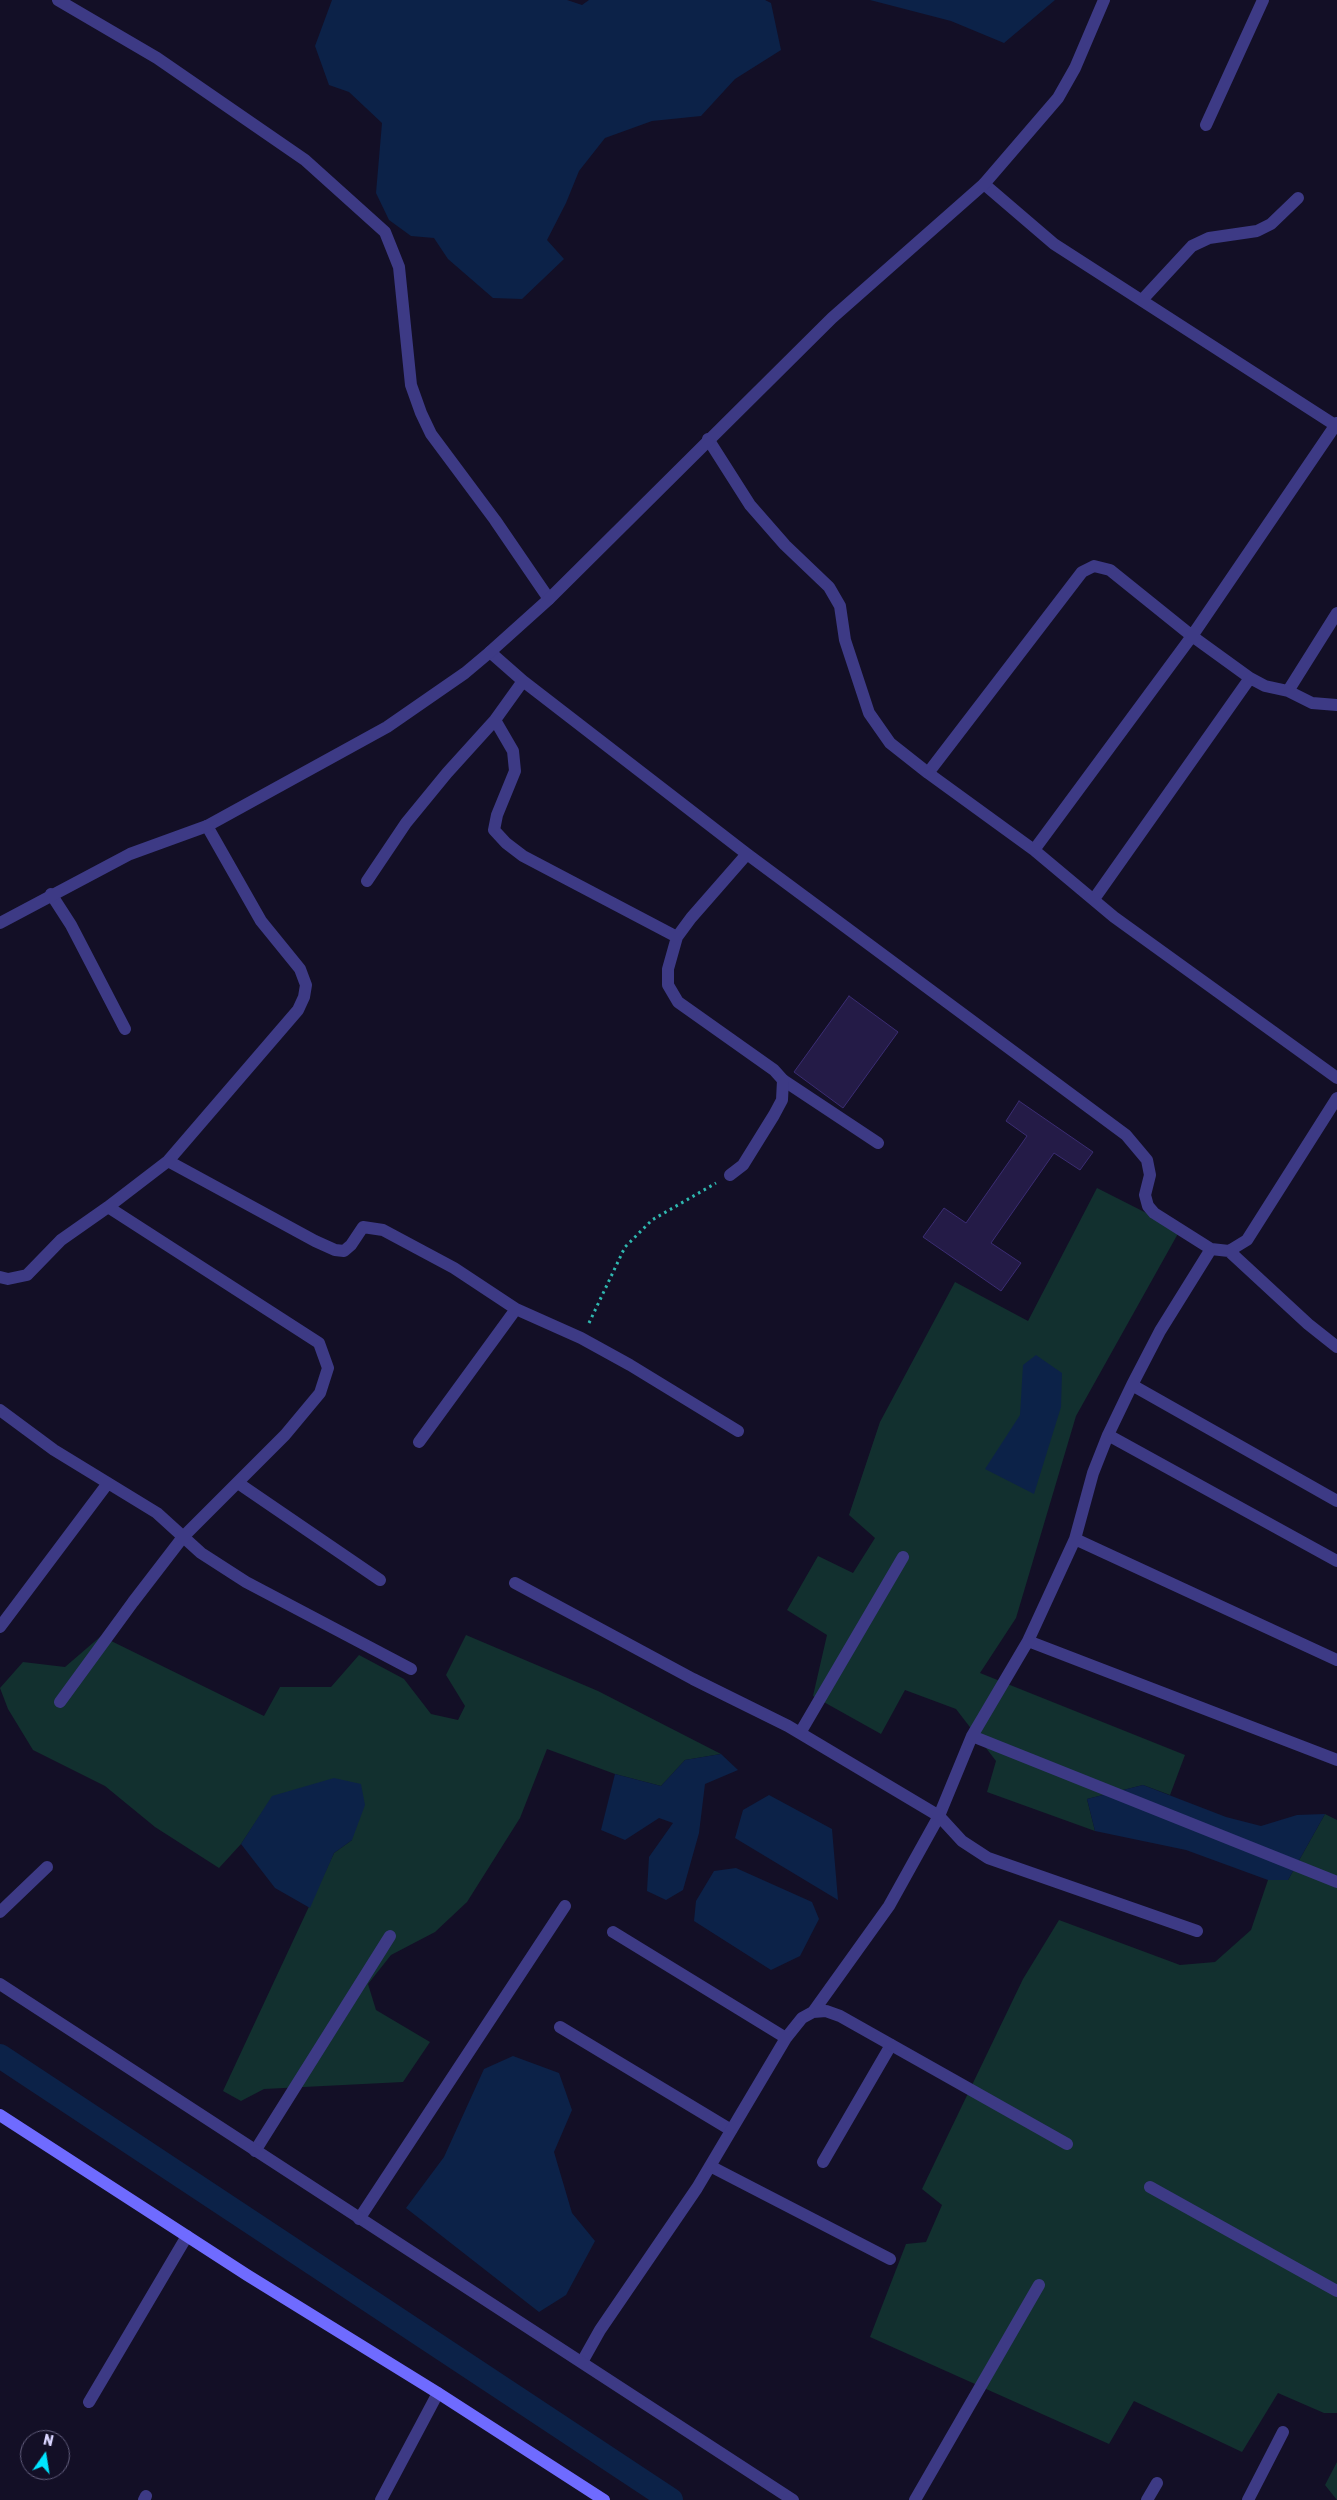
<!DOCTYPE html>
<html>
<head>
<meta charset="utf-8">
<style>
	body { margin:0 }
	#map { position:relative; width:1337px; height:2500px; overflow:hidden; background:#130f26; font-family:Rubik,sans-serif }
	canvas { display:block }
	.north { position:absolute; left:20px; top:2430px; width:50px; height:50px; box-sizing:border-box; background:#130f26; border:1px solid #625e7d; border-radius:50%; rotate:13deg; font-size:14px; font-weight:700; line-height:20px; text-align:center; color:#d9d4ff }
	.north::after { content:''; display:block; margin:auto; width:18px; height:22px; background:#00e5ff; clip-path:polygon(50% 0,100% 100%,50% 72%,0 100%) }
</style>
</head>
<body>
<div id="map">
<canvas width="1337" height="2500"></canvas>
<div class="north">N</div>
</div>
<script>
const g = document.querySelector('canvas').getContext('2d');
g.lineJoin = 'round';
function paint(path, color) {
  g.fillStyle = color;
  g.fill(path, 'evenodd');
}
function poly(rows) {
  const path = new Path2D();
  for (const r of rows) {
    path.moveTo(r[0], r[1]);
    for (let i = 2; i < r.length; i += 2) path.lineTo(r[i], r[i + 1]);
  }
  return path;
}
function trace(path, color, width, dash) {
  g.strokeStyle = color;
  g.lineWidth = width;
  g.lineCap = dash ? 'butt' : 'round';
  g.setLineDash(dash || []);
  g.stroke(path);
}
const green = poly([
	[1097,1188,1180,1230,1076,1416,1016,1618,980,1673,1185,1755,1170,1795,1143,1785,1087,1799,1095,1831,987,1792,996,1761,956,1709,905,1690,881,1734,813,1696,827,1635,787,1610,818,1556,853,1573,875,1538,849,1515,880,1422,955,1282,1028,1321],
	[466,1635,598,1691,721,1754,685,1760,661,1786,615,1774,547,1749,520,1818,467,1902,435,1932,391,1955,368,1984,376,2010,430,2042,403,2082,264,2089,241,2101,223,2091,334,1853,352,1840,273,1796,241,1844,219,1868,155,1827,105,1786,33,1750,8,1709,0,1688,23,1662,65,1667,101,1636,264,1716,280,1687,331,1687,359,1655,404,1679,431,1714,458,1720,465,1706,446,1675],
	[1325,1814,1337,1820,1337,2413,1324,2413,1278,2393,1242,2452,1134,2401,1109,2444,870,2337,906,2244,926,2242,942,2205,922,2189,1023,1979,1059,1920,1180,1965,1215,1962,1251,1930,1268,1880,1288,1880],
	[1337,2462,1337,2500,1325,2485]
]);
const water = poly([
	[332,0,567,0,582,5,589,0,765,0,771,3,781,50,735,79,701,116,652,121,605,138,579,171,566,203,547,240,564,259,522,299,493,298,448,259,434,238,411,236,389,220,376,193,382,123,349,92,329,85,315,46],
	[870,0,1055,0,1004,43,951,21],
	[1036,1355,1062,1373,1061,1407,1034,1494,985,1469,1020,1415,1023,1365],
	[721,1754,738,1770,705,1784,699,1833,683,1890,666,1900,647,1891,649,1857,673,1823,659,1818,625,1840,601,1830,615,1774,661,1786,685,1760],
	[334,1778,361,1784,365,1805,352,1840,334,1853,310,1908,275,1888,241,1844,272,1796],
	[1143,1785,1226,1817,1261,1826,1297,1815,1325,1814,1288,1880,1268,1880,1186,1850,1095,1831,1087,1799],
	[769,1795,832,1829,838,1900,735,1838,743,1810],
	[736,1868,812,1902,819,1919,800,1956,771,1970,694,1921,696,1901,714,1871],
	[513,2056,559,2073,572,2110,554,2152,572,2213,595,2241,566,2295,539,2312,406,2208,444,2157,484,2069]
]);
const canal = poly([
	[0,2056,671,2500]
]);
const building = poly([
	[849,996,898,1032,843,1108,794,1072,849,996],
	[1019,1101,1093,1152,1080,1170,1054,1153,991,1243,1021,1263,1001,1291,923,1237,944,1208,966,1223,1027,1136,1006,1121,1019,1101]
]);
const path = poly([
	[589,1323,625,1247,652,1220,716,1183]
]);
const service = poly([
	[1206,125,1263,0],
	[783,1080,878,1143],
	[560,2027,731,2130],
	[823,2162,891,2045],
	[1147,2500,1157,2483]
]);
const minor = poly([
	[58,0,157,58,305,160,385,232,399,267,411,385,421,413,431,434,495,520,549,599],
	[984,184,1054,244,1335,425],
	[1142,300,1192,246,1209,238,1257,231,1271,224,1298,198],
	[708,439,750,505,785,545,829,587,840,606,845,640,869,713,890,743,928,773,1034,850,1114,917,1337,1078],
	[490,652,523,681,747,854,1126,1135,1147,1160,1150,1175,1145,1195,1148,1206,1154,1213,1211,1249,1229,1251,1247,1240,1337,1098],
	[523,681,495,720,513,751,515,771,497,815,494,830,506,843,523,856,677,937],
	[1288,691,1337,613],
	[928,773,1082,572,1094,566,1110,570,1192,636,1250,678,1265,686,1288,691,1312,703,1337,705],
	[1034,850,1192,636,1337,423],
	[367,881,406,823,447,773,495,720],
	[51,894,71,925,125,1029],
	[1094,899,1250,678],
	[168,1161,315,1241,335,1250,344,1251,351,1245,363,1227,383,1230,454,1268,516,1309,581,1338,630,1365,738,1431],
	[730,1175,743,1165,774,1115,782,1100,783,1080,774,1070,678,1002,668,985,668,969,677,937,691,918,747,854],
	[108,1207,168,1161,298,1010,304,997,306,985,300,969,261,921,207,826],
	[1229,1251,1308,1324,1337,1347],
	[0,1277,8,1279,27,1275,61,1240,108,1207,319,1343,328,1368,320,1393,285,1435,183,1537,133,1602,60,1702],
	[1132,1385,1337,1501],
	[0,1410,54,1450,157,1513,201,1553,246,1582,411,1669],
	[1108,1435,1337,1561],
	[419,1442,516,1309],
	[238,1483,380,1580],
	[1075,1539,1337,1660],
	[515,1583,693,1679,788,1726,939,1816,962,1841,988,1858,1197,1931],
	[0,1627,108,1483],
	[1028,1641,1337,1760],
	[800,1733,903,1557],
	[972,1736,1337,1882],
	[0,1912,47,1867],
	[613,1932,786,2038],
	[813,2012,889,1906,939,1816,972,1736,1028,1641,1075,1539,1093,1473,1108,1435,1132,1385,1160,1331,1211,1249],
	[255,2151,390,1936],
	[710,2166,890,2259],
	[1150,2187,1337,2291],
	[359,2219,565,1906],
	[582,2362,600,2330,697,2188,786,2038,802,2018,813,2012,826,2011,840,2016,1067,2144],
	[89,2402,187,2236],
	[144,2500,146,2496],
	[381,2500,438,2393],
	[915,2500,1039,2285],
	[1248,2500,1283,2432]
]);
const tertiary = poly([
	[0,923,130,854,207,826,387,727,465,673,490,652,549,599,832,318,984,184,1058,98,1075,68,1104,0],
	[0,1984,793,2500]
]);
const secondary = poly([
	[0,2115,247,2275,438,2393,604,2500]
]);
paint(green, '#12302f');
paint(water, '#0c2248');
trace(canal, '#0c2248', 24);
paint(building, '#241b47');
trace(building, '#3b2d73', 1);
trace(path, '#2fb8b0', 3, [2.5, 4]);
trace(service, '#3d3a85', 12);
trace(minor, '#3d3a85', 12);
trace(tertiary, '#3d3a85', 12);
trace(secondary, '#6f6bff', 12);
</script>
</body>
</html>
